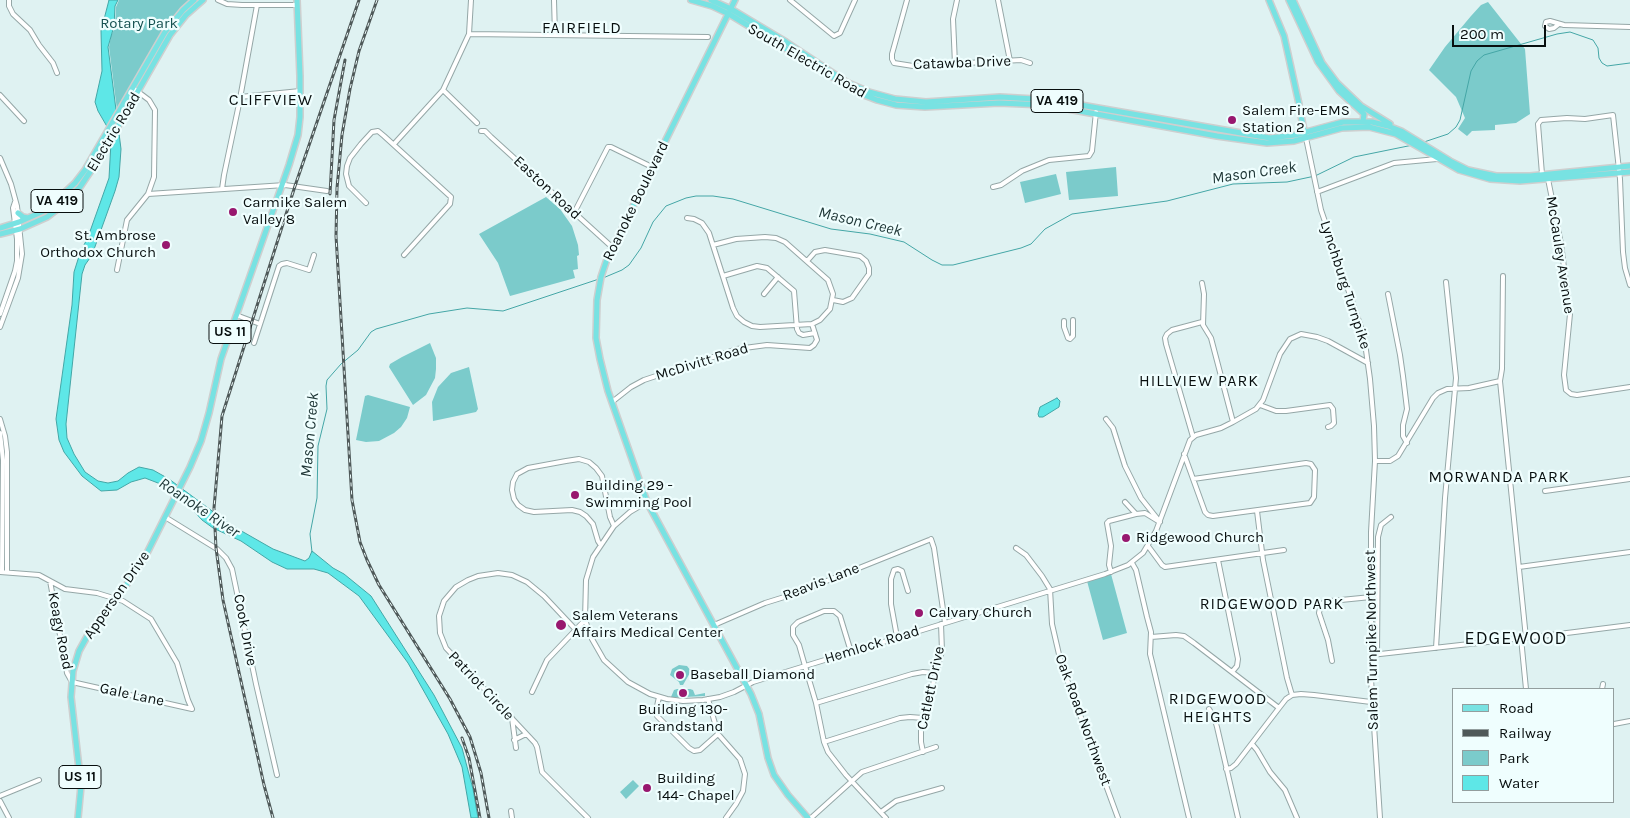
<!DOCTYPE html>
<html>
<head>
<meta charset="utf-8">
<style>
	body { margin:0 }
	#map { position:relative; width:1630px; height:818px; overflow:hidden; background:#dff2f2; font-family:Karla,sans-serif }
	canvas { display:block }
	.legend { position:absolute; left:1452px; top:688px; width:162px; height:115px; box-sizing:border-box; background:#effefe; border:1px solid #939e9e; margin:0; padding:6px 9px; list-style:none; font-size:15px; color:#080f0f }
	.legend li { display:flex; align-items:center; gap:10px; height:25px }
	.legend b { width:25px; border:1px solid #939e9e }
	.scale { position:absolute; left:1452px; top:25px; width:94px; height:22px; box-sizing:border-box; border:2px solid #080f0f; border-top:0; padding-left:6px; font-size:15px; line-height:18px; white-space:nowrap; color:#080f0f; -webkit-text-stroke:4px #effefe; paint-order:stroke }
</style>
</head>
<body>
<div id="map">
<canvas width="1630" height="818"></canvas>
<ul class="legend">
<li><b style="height:6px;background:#78e2e2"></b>Road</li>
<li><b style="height:6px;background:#4f5959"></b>Railway</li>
<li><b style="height:14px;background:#7bcbcb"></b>Park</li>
<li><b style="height:14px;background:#5ee7e7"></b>Water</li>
</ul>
<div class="scale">200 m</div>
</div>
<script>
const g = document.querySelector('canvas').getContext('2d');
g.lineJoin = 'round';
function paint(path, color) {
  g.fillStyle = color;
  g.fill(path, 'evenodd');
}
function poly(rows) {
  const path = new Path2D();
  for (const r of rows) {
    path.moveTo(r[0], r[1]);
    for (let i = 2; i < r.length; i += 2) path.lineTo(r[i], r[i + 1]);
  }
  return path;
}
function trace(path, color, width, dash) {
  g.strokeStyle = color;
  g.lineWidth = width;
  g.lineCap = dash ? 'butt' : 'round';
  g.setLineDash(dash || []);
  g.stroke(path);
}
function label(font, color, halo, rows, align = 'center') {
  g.font = font + ' Karla,sans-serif';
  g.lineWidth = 4.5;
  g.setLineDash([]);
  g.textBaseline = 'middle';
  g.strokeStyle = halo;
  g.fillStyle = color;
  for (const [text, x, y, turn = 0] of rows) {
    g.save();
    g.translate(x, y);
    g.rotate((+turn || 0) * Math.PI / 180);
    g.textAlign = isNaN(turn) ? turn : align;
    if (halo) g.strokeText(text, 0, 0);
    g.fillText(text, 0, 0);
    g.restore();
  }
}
const green = poly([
	[119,0,190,0,179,11,165,29,117,110,109,47,111,36,115,27,116,7],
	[1488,2,1525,49,1530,114,1516,123,1495,125,1495,130,1472,131,1467,136,1458,129,1465,118,1456,97,1429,70,1445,47,1471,16,1481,5],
	[1116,167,1118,196,1069,200,1066,172],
	[1056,174,1061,194,1025,203,1020,182],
	[546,197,560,209,572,226,578,245,579,255,577,256,578,269,573,270,575,278,510,296,498,263,479,234],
	[430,343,436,358,436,369,435,378,426,395,413,405,389,367,390,364,402,357],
	[469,367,478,409,476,412,433,421,432,402,438,387,451,373],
	[368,395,410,407,407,418,401,427,394,433,379,441,366,442,356,440,365,396],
	[1111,574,1127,633,1103,640,1087,581],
	[679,665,687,666,691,671,683,685,680,685,679,682,670,675,672,669],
	[677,689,690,689,693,690,695,695,705,693,705,696,685,697,685,698,671,697,674,690],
	[633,780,639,786,626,799,620,792]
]);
const water = poly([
	[109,0,118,0,115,6,114,26,108,47,121,149,119,177,115,191,92,255,85,265,82,274,66,424,67,438,74,454,85,472,98,481,108,483,118,481,128,473,139,467,153,470,169,479,231,525,273,549,305,561,309,558,312,551,333,568,344,574,371,596,434,695,462,748,473,789,478,818,471,818,462,767,448,734,408,663,359,596,328,573,314,569,287,569,272,562,241,541,213,528,202,520,182,498,158,483,145,478,131,482,117,490,101,491,82,476,64,452,59,440,56,419,72,305,74,272,80,253,88,237,109,178,111,142,109,130,98,111,95,102,102,71,101,31,109,0],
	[1057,398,1060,401,1059,407,1043,417,1039,417,1038,414,1040,407,1057,398]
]);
const stream = poly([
	[1424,142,1448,134,1456,127,1460,120,1471,71,1477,61,1484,55,1557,34,1570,32,1593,40,1598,48,1599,58,1602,63,1607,66,1630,63],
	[603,278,622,270,629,265,641,248,653,222,666,206,686,198,696,196,713,196,733,199,831,229,870,234,904,242,932,260,942,265,953,265,1021,248,1031,244,1045,229,1072,214,1167,201,1233,184,1287,182,1315,176,1354,157,1413,145],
	[312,552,310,534,317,498,318,446,327,409,326,386,327,380,341,364,358,350,371,332,376,329,429,314,467,308,503,311,599,279]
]);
const minor = poly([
	[9,0,9,6,13,14,30,30,39,45,53,63,57,73],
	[218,0,227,4,242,5,297,5],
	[554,0,555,35],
	[790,0,834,36,840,33,855,0],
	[907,0,892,54,892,59,894,63,913,66,1021,60,1030,63],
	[998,0,1010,61],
	[1559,24,1554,28,1549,29,1545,26,1546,22,1550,21,1564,25,1630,27],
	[469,34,708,37],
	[955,64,953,19,957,0],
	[443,90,477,123],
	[0,95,24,121],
	[240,97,300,91],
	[481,131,485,131,491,137,612,247],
	[1306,138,1321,210,1364,336,1370,379,1374,426,1375,461,1371,532,1371,679,1380,818],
	[394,144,443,90,469,34,471,0],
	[0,158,11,184,17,206,22,254,18,278,0,327],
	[1542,174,1538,124,1541,120,1567,118,1585,119,1613,115,1620,179,1623,252,1625,268,1630,285],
	[1548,179,1561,244,1570,314,1564,375,1566,390,1571,394,1577,395,1630,387],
	[993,187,1001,185,1022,171,1049,160,1089,156,1092,151,1096,112],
	[222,189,224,175,239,104,257,5],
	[1317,192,1394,163,1437,159],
	[148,194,285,185,327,191],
	[366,203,349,186,346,174,347,166,350,158,361,144,372,132,378,131,384,136,451,197,450,204,404,255],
	[574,213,608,147,611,147,652,167],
	[687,218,694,219,702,223,709,233,733,308,737,316,744,322,752,326,760,327,812,324,820,320,830,309,833,294,828,280,785,242,776,238,765,237,736,239,713,245],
	[807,261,815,252,825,250,860,256,866,261,869,268,869,274,852,298,843,302,833,300],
	[117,270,127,220,148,194,154,177,155,110,149,100,133,88],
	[723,276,757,266,767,268,794,291,797,329,799,333,803,335,815,333],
	[1503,276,1502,369,1500,381,1526,638],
	[1202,283,1204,294,1203,325,1211,338,1233,422],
	[764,294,778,277],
	[1388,294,1400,355,1403,376,1407,409,1403,425,1403,436,1407,443],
	[0,314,15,271,17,261,17,239,13,208,15,202],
	[236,315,260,324],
	[1064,321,1064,327,1068,338,1070,339,1073,336,1073,320],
	[254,343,279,266,282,264,287,263,309,270,314,255],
	[612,402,631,387,644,380,737,349,767,345,810,348,814,345,817,340,812,324],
	[1260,405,1276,411,1286,411,1330,405,1333,409,1334,423,1331,426,1328,427],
	[0,419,5,436,7,452,7,572],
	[1106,419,1113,428,1125,466,1141,498,1160,522],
	[0,433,3,460,2,572],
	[1193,437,1166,344,1165,338,1167,334,1172,330,1202,322],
	[1184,454,1205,512,1208,515,1213,516,1310,503,1314,497,1315,470,1311,464,1306,463,1193,479],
	[1375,461,1390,461,1398,456,1433,398,1438,393,1447,389,1469,388,1500,381],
	[1545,491,1630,479],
	[647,502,630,512,614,526,593,557,586,580,585,620,592,639,604,660,628,682,650,694,667,699,683,701,703,700,720,697,734,692,753,682,1105,574,1128,565,1143,553,1156,531,1190,440,1196,435,1221,428,1233,422,1256,409,1263,400,1280,354,1290,339,1301,334,1317,337,1328,341,1368,363],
	[1125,502,1136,514,1145,513,1158,521],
	[1257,511,1263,560,1287,678,1292,695],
	[165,517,217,549,226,558,232,569,256,684,277,775],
	[931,539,934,548,945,623],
	[600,544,598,541,593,524,586,516,580,512,572,510,534,512,525,510,518,505,514,499,512,490,513,482,517,474,528,468,566,461,579,459,589,462,596,468,602,476,610,517,614,526],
	[1148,546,1162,565,1165,567,1284,550],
	[1016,548,1026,555,1042,576,1050,589,1052,624,1061,663,1118,818],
	[1218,560,1238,659,1237,666,1232,672],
	[1132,563,1136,570,1147,617,1151,632,1150,654,1152,662,1189,818],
	[1519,567,1630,552],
	[0,572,39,575,65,589,97,593,123,601,151,619,177,663,188,700,192,709],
	[1111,572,1109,565,1111,546,1107,523,1109,521,1136,514],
	[50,581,67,673,72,682,192,709],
	[714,625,765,603,794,594,929,540],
	[576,630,544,596,527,582,512,575,498,573,478,576,468,580,456,587,444,601,439,616,440,633,446,648,535,743,537,747,542,772,588,818],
	[897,637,891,604,891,579,894,570,898,569,902,571,908,591],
	[1151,637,1176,635,1184,636,1194,643,1279,708],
	[1521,638,1526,689],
	[1436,648,1445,498,1456,378,1446,282],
	[851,652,840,616,834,611,824,611,798,622,793,627,793,635,799,645,805,666,816,703,824,742,828,752,846,775,886,818],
	[1377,654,1378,537,1381,525,1391,517],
	[1371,655,1559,634,1630,625],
	[1332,661,1328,640,1319,613,1320,607,1323,603,1331,601,1371,597],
	[1602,689,1603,684],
	[532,692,547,660,585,620],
	[659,697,656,711,657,716,689,748,694,751,700,750,718,734],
	[708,699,718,734,740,759,745,774,743,791,736,804,726,818],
	[816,703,912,674,923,672,936,673],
	[1209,709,1214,717,1217,727,1238,818],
	[512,718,516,748],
	[1614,724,1630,721],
	[514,740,526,734],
	[824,742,900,718,910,717,923,718],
	[1252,744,1257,750,1270,772,1285,790,1297,818],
	[923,752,921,742,921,728,942,651,941,624],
	[1226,769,1231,768,1236,764,1279,708,1286,699,1292,695,1301,694,1314,695,1371,702],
	[0,796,39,780],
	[0,801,9,818],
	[511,811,512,818],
	[881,812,896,801,942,788],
	[811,818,862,772,936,747]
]);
const major = poly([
	[691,0,712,6,729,14,859,93,877,100,896,105,925,107,999,103,1046,105,1217,136,1267,143,1294,141,1342,128,1369,127,1396,134,1459,170,1490,179,1520,181,1630,172],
	[711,0,731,9,786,42,848,83,869,92,895,99,926,102,1000,97,1052,100,1270,138,1295,135,1343,122,1372,122,1388,126,1401,131,1450,161,1468,170,1496,176,1530,176,1630,166],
	[735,0,607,259,601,277,597,300,596,338,600,359,608,391,647,502,751,694,759,714,768,758,774,775,788,795,808,818],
	[1269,0,1284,36,1299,104],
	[1289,0,1318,62,1339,91,1364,114,1363,121],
	[1293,0,1322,63,1337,83,1361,106,1390,124],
	[1300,111,1305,135],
	[18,213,23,217,28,218],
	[0,228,19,222,46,210,75,183,85,170,165,32,183,10,194,0],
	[0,234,20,229,47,217,64,204,80,187,102,154,170,35,186,15,203,0],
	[78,818,81,786,71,697,73,671,79,651,89,633,127,584,147,553,190,467,201,441,209,413,221,359,289,165,298,135,300,117,300,76,297,0]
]);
const rail = poly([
	[377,0,359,51,350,89,342,135,337,188,336,236,352,500,360,542,367,560,379,585,450,699,470,737,481,773,489,818],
	[330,194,334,120,345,60],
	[462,738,469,758,480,818],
	[273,818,264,785,223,600,216,548,214,508,222,416,295,186,359,0]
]);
const markers = [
	[1232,120,5,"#98186f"],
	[233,212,5,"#98186f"],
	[166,245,5,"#98186f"],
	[575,495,5,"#98186f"],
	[1126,538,5,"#98186f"],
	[919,613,5,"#98186f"],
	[561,625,6,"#98186f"],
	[680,675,5,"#98186f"],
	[683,693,5,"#98186f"],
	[647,788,5,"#98186f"]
];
const shields = [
	[1057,101,52],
	[57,201,52],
	[230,332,42],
	[80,777,42]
];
const shieldNames = [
	["VA 419",1057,101],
	["VA 419",57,201],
	["US 11",230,332],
	["US 11",80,777]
];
const parkNames = [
	["Rotary Park",139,24]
];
const streetNames = [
	["South Electric Road",807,61,30],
	["Catawba Drive",962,63,-2],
	["Electric Road",114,132,-59],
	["Easton Road",547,188,43],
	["Roanoke Boulevard",636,201,-64],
	["McCauley Avenue",1560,255,81],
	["Lynchburg Turnpike",1345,285,72],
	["McDivitt Road",702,362,-17],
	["Reavis Lane",821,582,-21],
	["Apperson Drive",117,595,-55],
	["Cook Drive",245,630,79],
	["Keagy Road",60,631,79],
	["Salem Turnpike Northwest",1372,640,-91],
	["Hemlock Road",872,645,-17],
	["Patriot Circle",481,686,47],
	["Catlett Drive",931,688,-78],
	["Gale Lane",132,695,12],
	["Oak Road Northwest",1083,720,70]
];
const poiNames = [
	["Salem Fire-EMS",1242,111],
	["Station 2",1242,128],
	["Carmike Salem",243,203],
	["Valley 8",243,220],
	["St. Ambrose",156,236,"right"],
	["Orthodox Church",156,253,"right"],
	["Building 29 -",585,486],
	["Swimming Pool",585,503],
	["Ridgewood Church",1136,538],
	["Calvary Church",929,613],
	["Salem Veterans",572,616],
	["Affairs Medical Center",572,633],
	["Baseball Diamond",690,675],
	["Building 130-",683,710,"center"],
	["Grandstand",683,727,"center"],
	["Building",657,779],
	["144- Chapel",657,796]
];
const neighbourhoodNames = [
	["FAIRFIELD",582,28],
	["CLIFFVIEW",271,100],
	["HILLVIEW PARK",1199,381],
	["MORWANDA PARK",1499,477],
	["RIDGEWOOD PARK",1272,604],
	["RIDGEWOOD",1218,699],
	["HEIGHTS",1218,717]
];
const waterNames = [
	["Mason Creek",1254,173,-8],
	["Mason Creek",860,222,13],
	["Mason Creek",310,435,-85],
	["Roanoke River",199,508,34]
];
const quarterNames = [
	["EDGEWOOD",1516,639]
];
paint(green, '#7bcbcb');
paint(water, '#5ee7e7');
trace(water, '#44a6a6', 1);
trace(stream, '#44a6a6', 1);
trace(minor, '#95a7a7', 6);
trace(major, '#cecfcf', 8);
trace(minor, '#fff', 4);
trace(major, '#78e2e2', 5);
trace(rail, '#4f5959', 3);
trace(rail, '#effefe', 1, [4]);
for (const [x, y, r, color] of markers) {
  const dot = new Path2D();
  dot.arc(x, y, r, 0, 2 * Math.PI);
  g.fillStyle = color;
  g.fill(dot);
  trace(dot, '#effefe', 2);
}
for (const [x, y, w] of shields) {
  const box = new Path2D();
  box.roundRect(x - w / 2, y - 11.5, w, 23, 4);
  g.fillStyle = '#effefe';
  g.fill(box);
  trace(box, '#080f0f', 1);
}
label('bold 14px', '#080f0f', null, shieldNames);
label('15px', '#155151', '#effefe', parkNames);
label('15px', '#080f0f', '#effefe', streetNames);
label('15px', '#080f0f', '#effefe', poiNames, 'left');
g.letterSpacing = '1px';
label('16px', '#080f0f', '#effefe', neighbourhoodNames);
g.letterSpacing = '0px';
label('italic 16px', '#203838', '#effefe', waterNames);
g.letterSpacing = '1px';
label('18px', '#080f0f', '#effefe', quarterNames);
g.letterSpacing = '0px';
</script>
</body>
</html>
